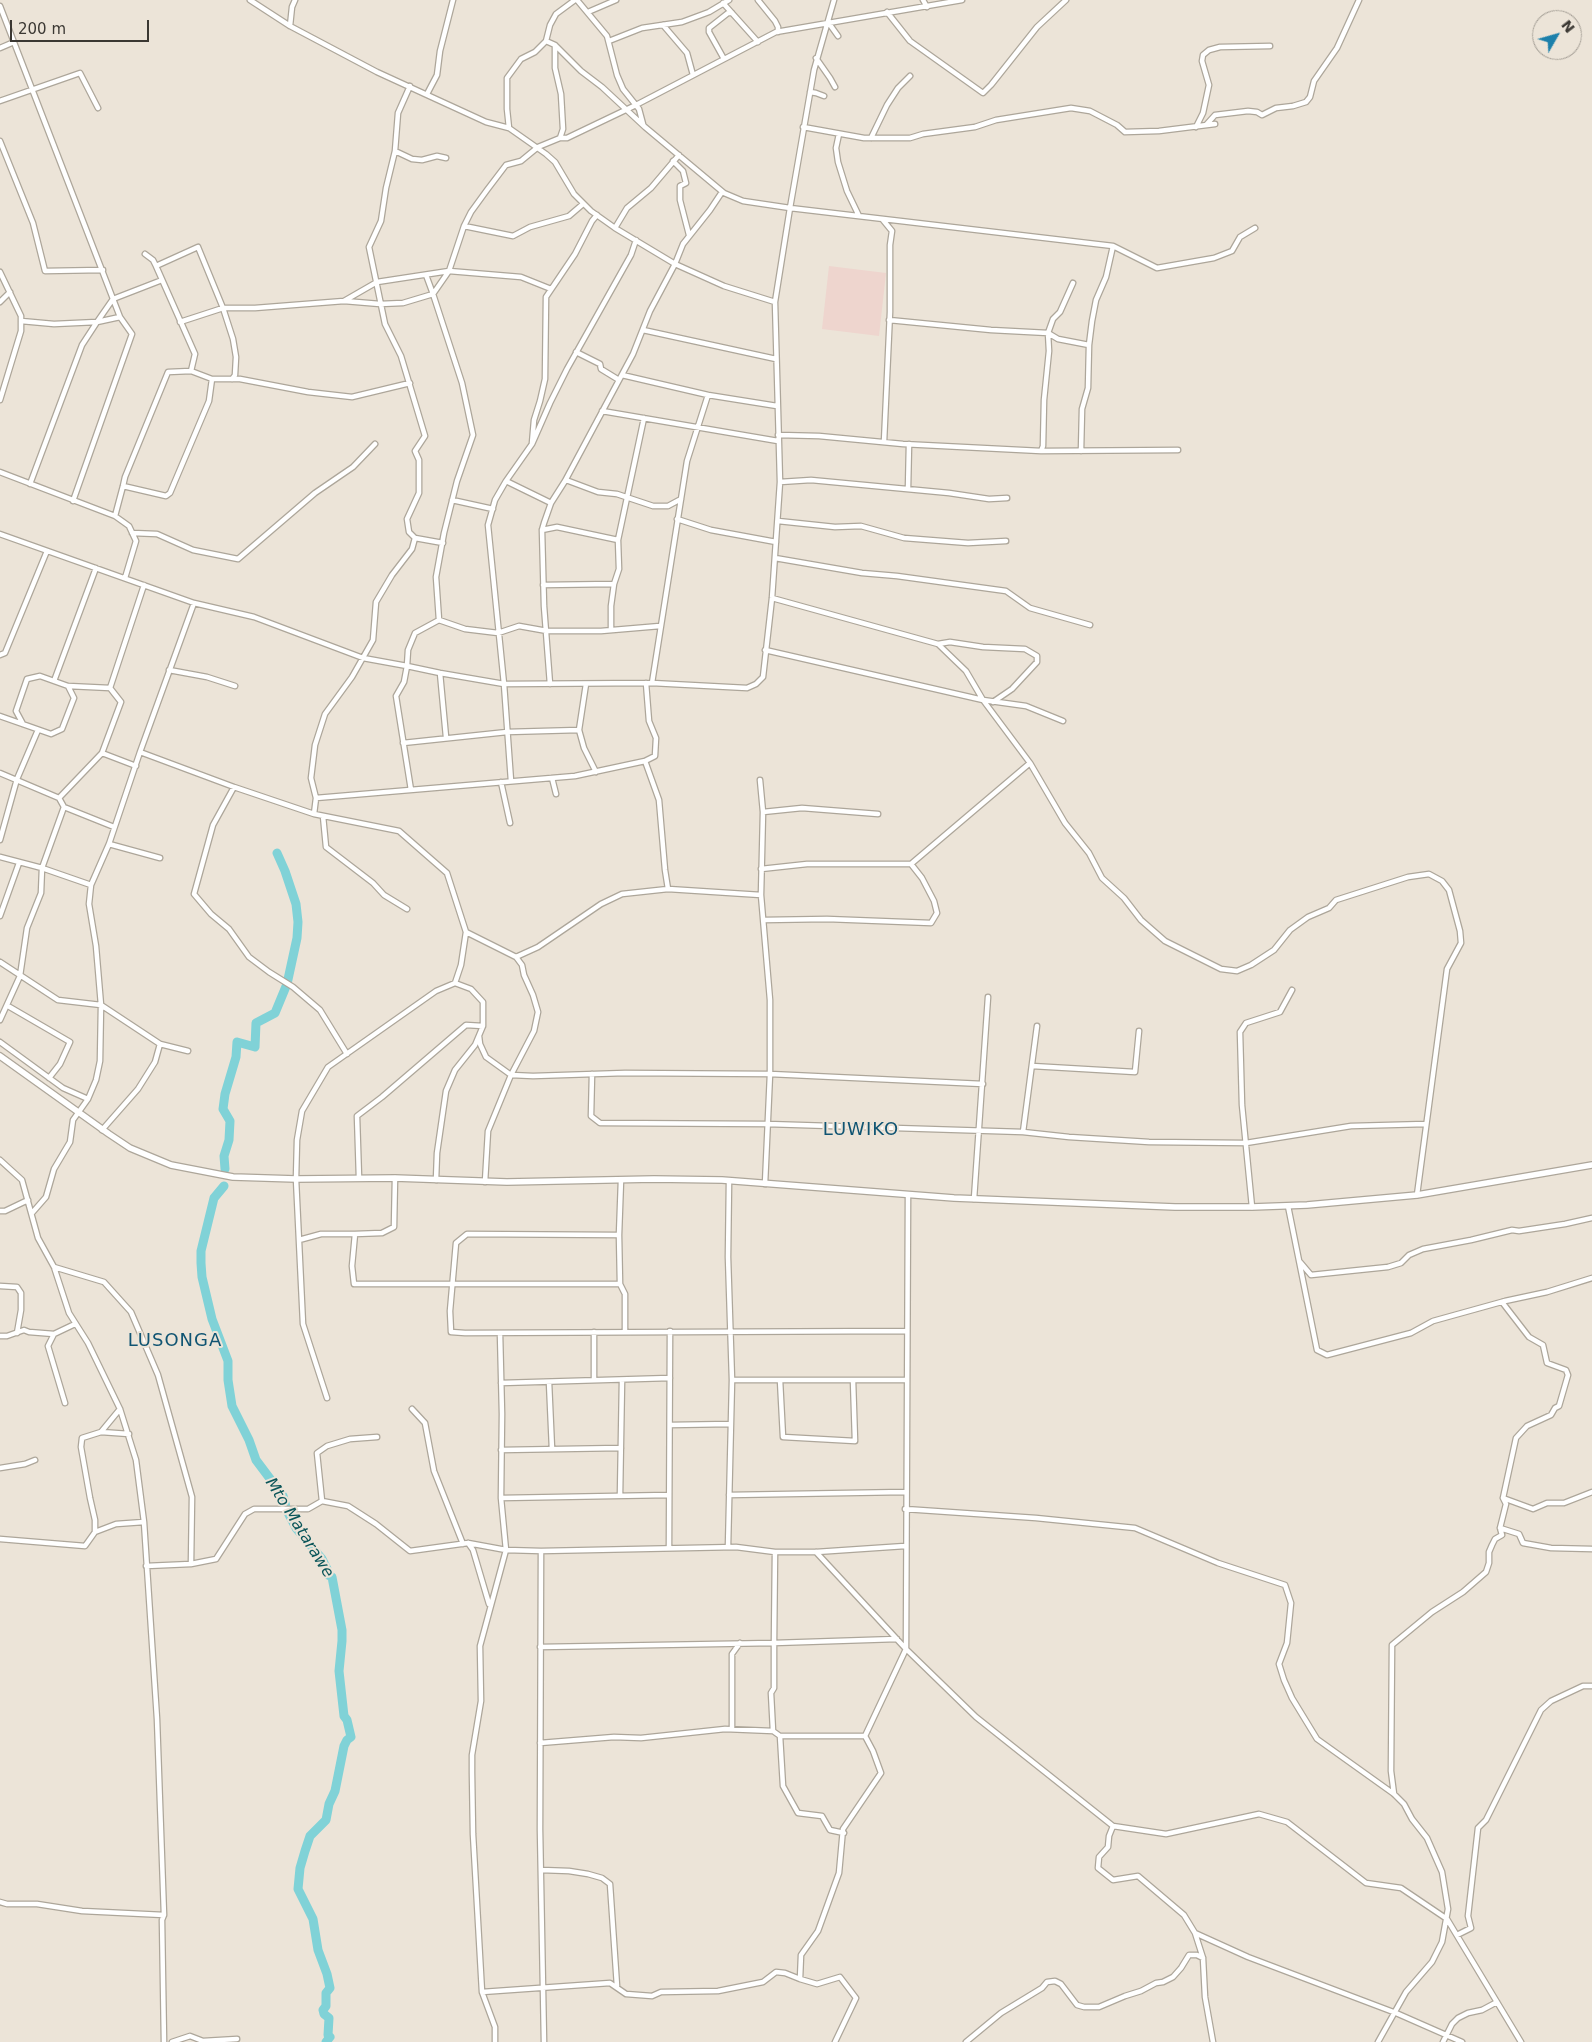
<!DOCTYPE html>
<html>
<head>
<meta charset="utf-8">
<style>
	body { margin:0 }
	#map { position:relative; width:1592px; height:2042px; overflow:hidden; background:#ece4d8; font-family:"DejaVu Sans",sans-serif }
	canvas { display:block }
	.north { position:absolute; left:1532px; top:10px; width:50px; height:50px; box-sizing:border-box; background:#ece4d8; border:1px solid #a59f96; border-radius:50%; rotate:52deg; font-size:14px; font-weight:700; line-height:20px; text-align:center; color:#3b3833 }
	.north::after { content:''; display:block; margin:auto; width:18px; height:22px; background:#1c80ab; clip-path:polygon(50% 0,100% 100%,50% 72%,0 100%) }
	.scale { position:absolute; left:10px; top:20px; width:139px; height:22px; box-sizing:border-box; border:2px solid #3b3833; border-top:0; padding-left:6px; font-size:15px; line-height:18px; white-space:nowrap; color:#3b3833; -webkit-text-stroke:4px #ece4d8; paint-order:stroke }
</style>
</head>
<body>
<div id="map">
<canvas width="1592" height="2042"></canvas>
<div class="north">N</div>
<div class="scale">200 m</div>
</div>
<script>
const g = document.querySelector('canvas').getContext('2d');
g.lineJoin = 'round';
function paint(path, color) {
  g.fillStyle = color;
  g.fill(path, 'evenodd');
}
function poly(rows) {
  const path = new Path2D();
  for (const r of rows) {
    path.moveTo(r[0], r[1]);
    for (let i = 2; i < r.length; i += 2) path.lineTo(r[i], r[i + 1]);
  }
  return path;
}
function trace(path, color, width, dash) {
  g.strokeStyle = color;
  g.lineWidth = width;
  g.lineCap = dash ? 'butt' : 'round';
  g.setLineDash(dash || []);
  g.stroke(path);
}
function label(font, color, halo, rows, align = 'center') {
  g.font = font + ' "DejaVu Sans",sans-serif';
  g.lineWidth = 4;
  g.setLineDash([]);
  g.textBaseline = 'middle';
  g.strokeStyle = halo;
  g.fillStyle = color;
  for (const [text, x, y, turn = 0] of rows) {
    g.save();
    g.translate(x, y);
    g.rotate((+turn || 0) * Math.PI / 180);
    g.textAlign = isNaN(turn) ? turn : align;
    if (halo) g.strokeText(text, 0, 0);
    g.fillText(text, 0, 0);
    g.restore();
  }
}
const education = poly([
	[829,266,886,273,879,336,822,329]
]);
const river = poly([
	[225,1169,224,1156,229,1140,230,1121,223,1109,225,1094,236,1057,237,1042,255,1047,256,1023,275,1013,287,984,297,938,298,922,296,904,285,871,277,853],
	[224,1186,214,1198,201,1251,201,1263,202,1277,212,1319,228,1361,228,1380,232,1406,249,1440,256,1460,283,1496,287,1511,296,1528,322,1559,328,1571,328,1575,332,1577,342,1630,342,1641,339,1671,344,1716,347,1720,351,1737,347,1740,344,1746,335,1791,329,1804,326,1820,310,1836,305,1851,300,1868,298,1889,313,1919,318,1950,327,1974,330,1988,326,1993,326,2006,323,2010,324,2014,329,2018,328,2035,330,2037,326,2042]
]);
const minor = poly([
	[250,0,290,26,377,72,486,122,509,128,546,154,555,162,574,194,591,211,615,228,675,264,724,286,775,302],
	[577,0,607,36,617,75,623,89,639,109,643,124],
	[758,0,775,21,778,27,778,32],
	[923,0,927,7],
	[723,3,758,42],
	[0,6,120,317,132,334,73,501],
	[588,12,616,0],
	[887,12,910,41,983,93,991,85,1037,27,1066,0],
	[828,22,838,36],
	[663,25,687,53,693,75],
	[290,26,292,7,295,0],
	[546,41,555,45,581,71,602,87,645,127,724,193,743,201,790,208,814,70,834,0],
	[609,41,642,28,682,22,709,12,729,0],
	[555,45,555,68,561,94,563,129,560,138],
	[0,48,14,42],
	[816,58,830,78,835,87],
	[724,59,709,32,709,28,728,13,732,13],
	[810,92,816,93,824,96],
	[427,94,437,75,440,51,453,0],
	[0,101,80,73,98,108],
	[1206,125,1215,115,1248,111,1257,112,1262,115,1276,108,1293,106,1306,102,1310,97,1314,81,1337,48,1359,0],
	[803,127,864,138,910,138,923,134,975,127,996,120,1071,108,1090,111,1117,125,1125,132,1159,131,1215,124],
	[1196,127,1203,113,1209,85,1202,61,1203,55,1209,50,1220,47,1270,46],
	[509,128,507,109,507,78,521,59,535,52,546,41,550,25,556,14,575,0],
	[839,134,836,148,838,162,847,191,859,216],
	[871,138,887,105,898,88,910,76],
	[0,141,33,223,45,271,103,270],
	[395,151,412,159,422,160,437,156,446,158],
	[673,161,683,171,686,183,680,186,680,200,689,235],
	[883,220,892,231,890,245,890,312,884,442],
	[464,226,513,236,530,227,569,216,583,204],
	[615,228,627,208,651,188,679,155],
	[145,254,153,260,156,266,195,354,191,371],
	[156,266,198,247,223,308,233,339,236,357,235,375,232,379],
	[0,272,21,316,21,331,0,400],
	[344,301,377,282,449,271,464,226,471,212,487,190,506,165,521,161,538,147,560,138,567,138,636,105,776,32,962,0],
	[0,302,10,292],
	[889,320,991,330,1048,333,1058,339,1089,345],
	[21,321,54,324,97,322,120,317],
	[180,322,223,308,255,308,344,301,380,304,403,303,433,294,426,275],
	[643,330,776,359],
	[576,352,600,364,601,369,619,380],
	[622,375,708,395,777,406],
	[212,379,240,379,308,392,352,397,410,383],
	[602,411,778,441],
	[778,435,819,436,903,444,1041,451,1178,450],
	[532,443,534,420,540,401,545,379,546,297,575,254,592,221,597,215],
	[1041,451,1043,446,1044,400,1049,351,1048,333,1053,319,1060,312,1073,283],
	[1081,451,1082,409,1088,388,1089,345,1092,321,1096,300,1106,277,1113,246],
	[0,472,115,516,129,526,136,541,125,578],
	[566,480,598,492,617,494,653,506,668,506,681,499],
	[506,481,551,503],
	[780,482,811,480,949,493,989,499,1007,498],
	[30,484,82,345,97,322,113,299,162,280],
	[908,489,909,444],
	[452,500,493,509],
	[115,516,123,486,125,477,168,372,191,371,212,379,209,401,170,493,166,496,123,486],
	[677,519,711,530,776,542],
	[778,521,835,527,861,526,904,538,968,543,1006,541],
	[542,530,557,527,618,540,644,418],
	[132,533,157,534,193,550,238,559,315,493,353,467,375,444],
	[0,534,194,603,254,617,363,658,407,666,408,650,415,633,439,620,436,577,444,533,457,481,473,435,462,383,433,294,449,271,521,277,551,289],
	[415,538,443,543],
	[775,558,862,573,897,576,1006,591,1030,608,1090,625],
	[543,585,614,584],
	[772,598,938,644,966,671,983,700,1030,763,1065,823,1089,853,1102,878,1124,898,1141,920,1165,941,1221,969,1237,971,1251,965,1274,950,1290,930,1308,917,1329,908,1336,900,1408,877,1429,874,1442,881,1449,890,1460,931,1461,943,1447,969,1417,1195],
	[439,620,465,629,498,633,519,626,547,631,601,631,660,626],
	[611,630,611,606,614,584,619,569,618,540],
	[938,644,950,642,983,647,1025,649,1037,656,1037,662,1012,689,993,702],
	[765,650,983,700,1026,706,1063,721],
	[0,655,5,653,47,551],
	[169,670,207,677,235,686],
	[440,673,446,737],
	[54,681,96,568],
	[652,683,687,461,708,395],
	[550,684,544,606,542,530,544,523,551,503,565,481,633,354,650,311,675,264,683,244,710,210,722,192],
	[68,686,110,688,144,585],
	[0,716,51,734,62,729,74,698,68,686,40,676,27,679,16,711,23,724],
	[579,730,584,748,596,772],
	[403,743,507,732,579,730,586,684],
	[140,752,234,787,314,814,399,831,447,873,466,932,461,965,455,983],
	[102,753,136,766],
	[645,761,659,800,665,870,668,889],
	[0,773,59,798,64,807,114,827],
	[552,778,556,794],
	[760,780,763,812,761,895,770,1000,770,1074,765,1184],
	[511,781,504,684,488,525,495,500,506,481,532,444,550,403,567,369,631,255,636,240],
	[501,782,510,823],
	[234,787,213,825,194,894,211,914,229,929,249,957,269,972,293,987,320,1010,347,1054],
	[411,790,396,696,404,682,407,666,440,673,504,684,652,683,747,688,756,684,763,677,772,598,780,482,775,302,790,208,1113,246,1157,268,1214,258,1232,251,1240,237,1255,228],
	[59,798,102,753,121,702,110,688],
	[316,798,575,776,645,761,655,756,656,738,649,721,646,683],
	[763,812,802,808,878,814],
	[314,814,316,798,311,778,315,745,325,714,352,677,373,640,376,602,392,575,412,549,415,538,409,532,407,519,419,493,419,460,415,451,425,436,401,356,385,324,369,247,381,221,386,188,395,151,398,113,410,86],
	[323,816,326,847,373,883,384,895,407,909],
	[0,840,17,779,38,730],
	[109,844,160,858],
	[0,857,42,868,91,885],
	[761,869,807,864,911,864,1030,763],
	[0,916,19,863],
	[764,920,827,919,931,923,937,913,934,901,922,878,911,864],
	[466,932,516,957,538,947,601,904,622,894,668,889,761,895],
	[0,962,58,1000,101,1005,160,1044,188,1051],
	[8,1006,70,1042,60,1064,49,1078],
	[0,1020,20,976,27,928,41,893,42,868,64,807],
	[479,1036,480,1044,486,1057,511,1075,533,1076,625,1073,770,1074,983,1084],
	[0,1042,63,1088,88,1099],
	[1032,1066,1135,1072,1139,1031],
	[592,1074,591,1116,600,1123,767,1124,1023,1132,1069,1137,1149,1142,1246,1143,1351,1126,1426,1124],
	[102,1130,138,1089,155,1062,160,1044],
	[1023,1132,1037,1026],
	[0,1160,22,1180,38,1238,54,1267,69,1313,88,1343,120,1409,136,1460,144,1522,157,1719,164,1915,162,1920,164,2042],
	[359,1178,357,1116,382,1097,466,1025,483,1026],
	[621,1180,619,1235,620,1284,625,1294,625,1331],
	[485,1182,488,1131,511,1075,534,1031,538,1012,533,995,524,975,522,965,516,957],
	[908,1195,906,1649,976,1717,1113,1826,1166,1834,1259,1814,1287,1822,1366,1883,1401,1888,1447,1919,1521,2042],
	[974,1199,988,997],
	[1288,1206,1317,1350,1327,1355,1411,1333,1433,1321,1505,1301,1547,1292,1592,1278],
	[1252,1207,1242,1105,1240,1032,1246,1023,1280,1012,1292,990],
	[0,1211,5,1211,28,1200],
	[32,1213,46,1197,54,1169,70,1142,73,1120,88,1099,96,1080,100,1061,101,1005,96,946,89,904,91,885,109,844,140,752,194,603],
	[355,1234,382,1233,394,1227,395,1178],
	[619,1235,467,1234,456,1243,450,1311,451,1332,465,1333,906,1331],
	[299,1240,321,1234,355,1234,352,1266,354,1284,620,1284],
	[1300,1262,1311,1275,1388,1267,1401,1263,1409,1255,1423,1249,1471,1240,1512,1230,1519,1231,1565,1224,1592,1218],
	[54,1267,104,1282,131,1312,158,1375,192,1497,191,1564],
	[0,1286,17,1287,21,1293,21,1310,17,1333],
	[1502,1302,1529,1337,1543,1345,1547,1363,1566,1370,1568,1375,1559,1406,1555,1408,1551,1415,1527,1426,1516,1438,1503,1498,1533,1509,1547,1503,1564,1503,1592,1492],
	[0,1336,7,1336,24,1330,29,1332,54,1334],
	[594,1380,594,1332],
	[732,1380,906,1380],
	[780,1380,783,1437,855,1441,853,1380],
	[549,1382,552,1449],
	[501,1383,670,1378],
	[327,1398,303,1324,296,1179,297,1140,302,1111,328,1067,436,991,455,983,471,989,483,1002,483,1026,475,1045,455,1070,446,1091,437,1153,436,1180],
	[65,1403,48,1346,54,1334,75,1324],
	[412,1409,425,1423,434,1471,463,1544],
	[670,1425,731,1424],
	[101,1432,129,1434],
	[501,1450,621,1448],
	[0,1468,25,1464,35,1460],
	[729,1495,905,1492],
	[620,1496,622,1380],
	[501,1498,669,1495],
	[1503,1498,1506,1504,1500,1528,1519,1534,1523,1543,1551,1548,1592,1549],
	[322,1501,348,1506,376,1524,410,1551,468,1543,506,1550,541,1551,736,1547,775,1552,816,1552,905,1546],
	[905,1509,1036,1518,1135,1528,1218,1563,1285,1585,1291,1603,1287,1643,1279,1664,1284,1680,1292,1698,1317,1739,1394,1794,1404,1804,1412,1819,1427,1838,1442,1872,1448,1909,1442,1942,1432,1962,1406,1992,1378,2042],
	[95,1532,95,1520,90,1498,81,1447,82,1438,101,1432,120,1409],
	[0,1539,85,1546,95,1532,116,1524,144,1522],
	[468,1543,473,1550,489,1604],
	[669,1547,670,1331],
	[728,1547,732,1380,728,1257,729,1181],
	[541,1551,540,1829,544,2042],
	[816,1552,906,1649,865,1736,873,1751,881,1773,843,1829,839,1873,818,1931,801,1955,800,1979,817,1984,840,1977,856,1998,835,2042],
	[146,1566,191,1564,216,1559,245,1514,254,1509,308,1509,322,1501,317,1453,327,1446,350,1439,377,1437],
	[540,1647,774,1643,775,1552],
	[732,1729,732,1654,740,1643],
	[780,1736,783,1786,798,1813,822,1816,830,1830,844,1833],
	[865,1736,780,1736,773,1731,771,1693,774,1688,774,1643,897,1639],
	[540,1743,614,1737,641,1738,725,1729,773,1731],
	[1394,1794,1391,1771,1392,1645,1432,1612,1463,1592,1486,1572,1489,1563,1489,1552,1492,1545,1495,1539,1502,1535,1500,1528],
	[1113,1826,1109,1836,1108,1847,1099,1857,1098,1868,1113,1880,1138,1876,1184,1915,1195,1933,1248,1957,1396,2013,1462,2042],
	[541,1870,569,1871,588,1874,602,1878,610,1884,617,1986],
	[0,1902,7,1904,37,1904,82,1911,164,1915],
	[1195,1933,1203,1958,1205,1997,1213,2042],
	[1457,1935,1471,1928,1468,1916,1478,1828,1486,1820,1541,1710,1551,1701,1583,1686,1592,1686],
	[482,1992,610,1983,626,1994,652,1996,661,1992,718,1991,763,1982,776,1972,785,1973,800,1979],
	[172,2042,190,2036,203,2041,237,2039],
	[495,2042,495,2027,482,1992,473,1834,472,1773,472,1755,481,1701,480,1646,506,1550,501,1498,502,1414,500,1333],
	[966,2042,1001,2013,1042,1988,1047,1982,1055,1981,1061,1984,1077,2005,1084,2007,1099,2007,1125,1996,1141,1991,1156,1983,1163,1982,1173,1977,1181,1968,1189,1955,1197,1955,1203,1958],
	[1443,2042,1452,2024,1458,2018,1468,2013,1482,2010,1497,2002]
]);
const major = poly([
	[0,1056,109,1134,130,1148,171,1165,233,1177,296,1179,395,1178,507,1182,654,1179,722,1180,954,1198,1175,1207,1252,1207,1307,1205,1417,1195,1592,1165]
]);
const waterNames = [
	["Mto Matarawe",299,1528,58]
];
const quarterNames = [
	["LUWIKO",861,1130],
	["LUSONGA",175,1341]
];
paint(education, '#eed5ce');
trace(river, '#80d2d7', 9);
trace(minor, '#ada69a', 7);
trace(major, '#ada69a', 8);
trace(minor, '#fff', 4.5);
trace(major, '#fff', 5.5);
label('italic 16px', '#0a5559', '#ece4d8', waterNames);
g.letterSpacing = '1px';
label('18px', '#105472', '#ece4d8', quarterNames);
g.letterSpacing = '0px';
</script>
</body>
</html>
